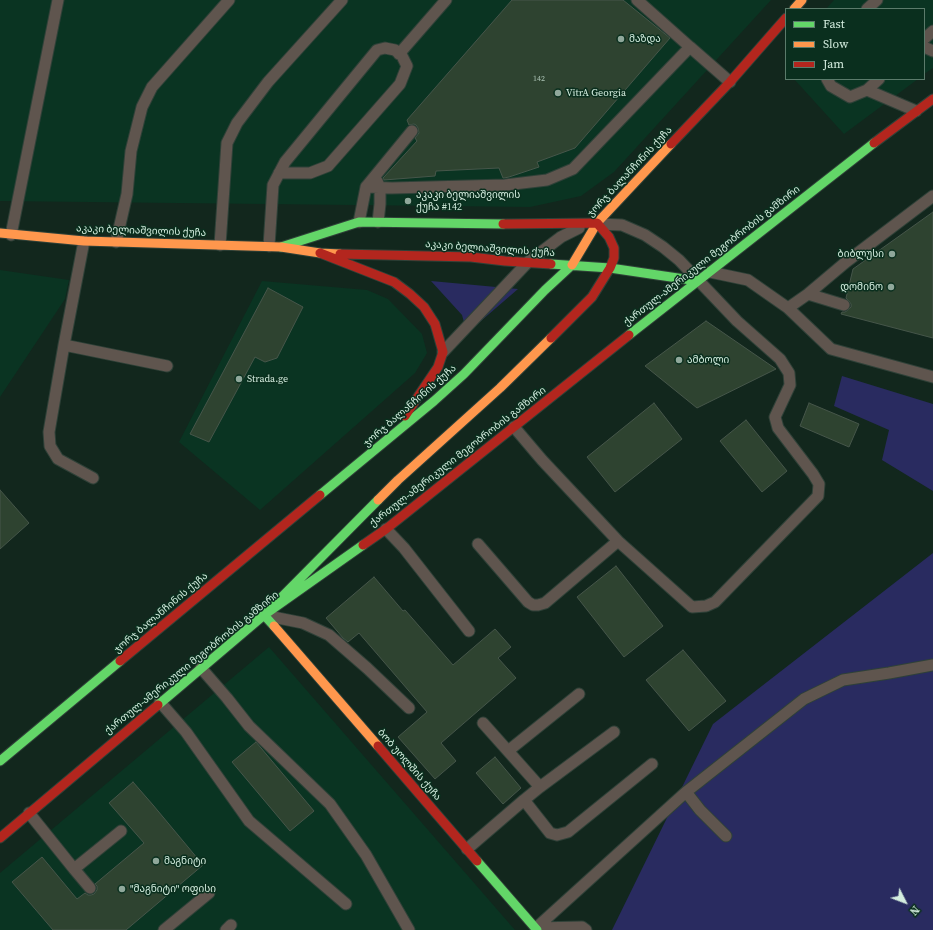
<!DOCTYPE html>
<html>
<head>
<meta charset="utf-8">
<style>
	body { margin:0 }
	#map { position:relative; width:933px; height:930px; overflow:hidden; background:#12271d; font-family:"Source Serif 4",serif }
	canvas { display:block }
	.legend { position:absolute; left:785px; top:8px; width:140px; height:72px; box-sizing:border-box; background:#0a2f1e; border:1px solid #5b7b6b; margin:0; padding:5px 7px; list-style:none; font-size:12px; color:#d4eddf }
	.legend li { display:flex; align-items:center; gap:8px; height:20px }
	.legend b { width:20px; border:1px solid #5b7b6b }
	.north { position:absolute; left:885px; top:882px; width:40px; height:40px; -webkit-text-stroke:3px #0a2f1e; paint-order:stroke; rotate:132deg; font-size:11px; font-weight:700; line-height:16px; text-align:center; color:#d4eddf }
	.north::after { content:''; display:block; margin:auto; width:14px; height:18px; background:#d4eddf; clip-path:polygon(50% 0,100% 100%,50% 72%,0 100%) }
</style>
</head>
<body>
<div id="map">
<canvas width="933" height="930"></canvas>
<ul class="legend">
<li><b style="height:5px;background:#63d668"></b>Fast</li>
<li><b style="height:5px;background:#ff974d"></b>Slow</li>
<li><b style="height:5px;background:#b3261e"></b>Jam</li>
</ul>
<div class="north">N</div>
</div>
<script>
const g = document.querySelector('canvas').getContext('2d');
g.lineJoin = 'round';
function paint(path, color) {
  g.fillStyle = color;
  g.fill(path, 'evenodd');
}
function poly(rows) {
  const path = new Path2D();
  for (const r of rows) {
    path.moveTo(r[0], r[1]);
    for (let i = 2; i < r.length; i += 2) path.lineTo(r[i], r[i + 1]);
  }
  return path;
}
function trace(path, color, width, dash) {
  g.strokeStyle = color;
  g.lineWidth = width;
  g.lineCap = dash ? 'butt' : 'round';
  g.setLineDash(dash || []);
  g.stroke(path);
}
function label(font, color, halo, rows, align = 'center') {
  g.font = font + ' "Source Serif 4","Noto Sans Georgian",serif';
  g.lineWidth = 3;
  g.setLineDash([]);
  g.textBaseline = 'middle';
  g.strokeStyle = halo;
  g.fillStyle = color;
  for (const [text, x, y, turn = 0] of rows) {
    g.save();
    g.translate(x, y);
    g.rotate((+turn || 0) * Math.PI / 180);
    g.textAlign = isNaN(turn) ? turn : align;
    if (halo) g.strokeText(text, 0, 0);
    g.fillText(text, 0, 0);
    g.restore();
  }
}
const built = poly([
	[0,0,771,0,614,172,581,196,530,207,0,201],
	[834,0,933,0,933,68,924,74,924,9,826,9],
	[794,79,918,79,844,134],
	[0,270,69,280,65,299,0,397],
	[262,281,367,290,388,299,422,334,427,353,415,373,260,510,179,442],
	[269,647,515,930,0,930,0,873]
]);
const green = poly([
	[431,281,518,289,467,333,462,315],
	[842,376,933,404,933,491,882,460,889,430,834,406],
	[933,553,933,930,612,930,713,724]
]);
const building = poly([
	[512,0,623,0,670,38,575,148,537,162,539,167,509,177,504,178,503,178,499,168,436,171,435,176,384,180,383,178,417,141,415,138,419,133,418,128,416,125,414,124,409,125,407,120,512,0],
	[933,212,933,338,841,314,842,312,845,312,848,310,851,307,851,304,849,301,846,298,853,269,933,212],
	[268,288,303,307,277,358,265,362,255,357,209,442,190,434,268,288],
	[706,321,776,369,697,408,645,366,706,321],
	[654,403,682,439,615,492,587,457,654,403],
	[809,403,859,424,849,447,800,426,809,403],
	[746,420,787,471,762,492,720,441,746,420],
	[0,490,29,523,0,549,0,490],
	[616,566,663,626,624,657,577,597,616,566],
	[374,577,403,611,405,610,453,665,495,629,511,647,498,658,516,678,441,743,456,761,435,779,398,737,427,712,359,633,348,642,343,638,326,618,374,577],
	[683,650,726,701,689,731,646,680,683,650],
	[256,742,314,811,290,831,232,762,256,742],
	[495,757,521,788,503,804,476,773,495,757],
	[133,782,153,805,203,865,126,930,53,930,12,882,42,857,77,899,85,893,88,895,91,895,94,894,97,890,97,886,95,884,144,843,109,803,133,782]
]);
const lane = poly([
	[637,0,690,47],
	[867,9,877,0],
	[924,39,933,31],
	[924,47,933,51],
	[399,54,446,0],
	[827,79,831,86,850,97,867,90,879,79],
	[867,90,916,111],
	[377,181,380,188,380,204,378,222],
	[366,187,412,131],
	[359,222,366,187,392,188,505,185,547,180,573,169,690,47,730,82],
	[11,235,58,0],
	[84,241,64,345,49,432,50,446,58,459,93,478],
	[116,242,127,194,131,151,142,107,152,87,229,0],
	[220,245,227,143,237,123,268,82,342,0],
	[269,246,273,185,285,162,377,50,385,48,395,50,402,56,407,66,400,84,328,166,310,173,279,173],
	[710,272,748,280,788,308,831,349,933,377],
	[808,294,844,305],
	[788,308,808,294,846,262,933,196],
	[64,345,167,366],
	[443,352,528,262,561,237,579,228],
	[514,427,542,460,618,541,692,607,706,606,715,602,818,496,819,484,813,474,778,428,775,417,790,385,789,373,780,359,737,321,679,260,663,247,645,235,622,225,598,224],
	[386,529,404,548,469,631],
	[478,544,528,602,533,605,538,605,545,603,618,541],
	[268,616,303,623,329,635,367,668,409,708],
	[201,668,227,698,249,726,330,804,366,855,409,930],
	[160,702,186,732,249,821,346,904],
	[483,723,540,787,524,800,550,833,557,835,568,832,652,764],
	[508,751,579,694],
	[540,787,614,732],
	[686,792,700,810,726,836],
	[29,813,74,869,121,831],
	[467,849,524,800],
	[74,869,90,888],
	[536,928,686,792,804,699,843,680,889,673,933,665],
	[536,928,582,927,586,930],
	[164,930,209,893],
	[226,930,231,925]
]);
const fast = poly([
	[281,247,359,222,503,224],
	[551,264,610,268,698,281],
	[629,335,874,143],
	[320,495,434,401,464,374,545,290,572,265],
	[274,626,264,615,378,500],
	[158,705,264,615,363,545],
	[0,761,120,661],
	[477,861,537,930]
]);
const slow = poly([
	[794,9,802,0],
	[0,233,84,241,281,247,320,253,340,254],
	[572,265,597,223,671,144],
	[378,500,398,480,500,388,551,338],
	[274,626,378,746]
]);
const jam = poly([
	[874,143,933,99],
	[671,144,730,82,786,18],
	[503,224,597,223,609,237,614,248,614,258,610,268,592,297,551,338],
	[320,253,394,282,410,294,424,307,435,324,443,352,438,367,405,416],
	[340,254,471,257,505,261,551,264],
	[363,545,386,529,629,335],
	[120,661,320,495],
	[378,746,477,861],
	[0,838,158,705]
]);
const markers = [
	[621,39,4,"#90a89b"],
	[558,93,4,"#90a89b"],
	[408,201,4,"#90a89b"],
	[892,254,4,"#90a89b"],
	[891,287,4,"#90a89b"],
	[679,360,4,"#90a89b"],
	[239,379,4,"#90a89b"],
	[156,861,4,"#90a89b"],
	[122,889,4,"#90a89b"]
];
const numberNames = [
	["142",539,79]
];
const poiNames = [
	["მაზდა",629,39],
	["VitrA Georgia",566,93],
	["აკაკი ბელიაშვილის",416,195],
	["ქუჩა #142",416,207],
	["ბიბლუსი",884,254,"right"],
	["დომინო",883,287,"right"],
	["ამბოლი",687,360],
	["Strada.ge",247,379],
	["მაგნიტი",164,861],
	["\"მაგნიტი\" ოფისი",130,889]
];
const streetNames = [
	["ჯორჯ ბალანჩინის ქუჩა",630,172,-47],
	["აკაკი ბელიაშვილის ქუჩა",141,231,2],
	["აკაკი ბელიაშვილის ქუჩა",490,249,4],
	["ქართულ-ამერიკული მეგობრობის გამზირი",712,256,-38],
	["ჯორჯ ბალანჩინის ქუჩა",410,406,-41],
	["ქართულ-ამერიკული მეგობრობის გამზირი",458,457,-38],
	["ჯორჯ ბალანჩინის ქუჩა",161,613,-40],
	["ქართულ-ამერიკული მეგობრობის გამზირი",192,663,-39],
	["ბობ უოლშის ქუჩა",409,765,49]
];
paint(built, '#0a3422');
paint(green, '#292b60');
paint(building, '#2e4330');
trace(building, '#46564a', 1);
trace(lane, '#2f4138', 13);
trace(fast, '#2f4138', 11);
trace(slow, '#2f4138', 11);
trace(jam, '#2f4138', 11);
trace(lane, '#5f554e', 11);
trace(fast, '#63d668', 9);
trace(slow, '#ff974d', 9);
trace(jam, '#b3261e', 9);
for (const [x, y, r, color] of markers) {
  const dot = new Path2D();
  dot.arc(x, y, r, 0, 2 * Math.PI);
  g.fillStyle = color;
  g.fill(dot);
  trace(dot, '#0a2f1e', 1.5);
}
label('8px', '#aac2b3', null, numberNames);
label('10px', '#d4eddf', '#0a2f1e', poiNames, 'left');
label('10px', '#d4eddf', '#0a2f1e', streetNames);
</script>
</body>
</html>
